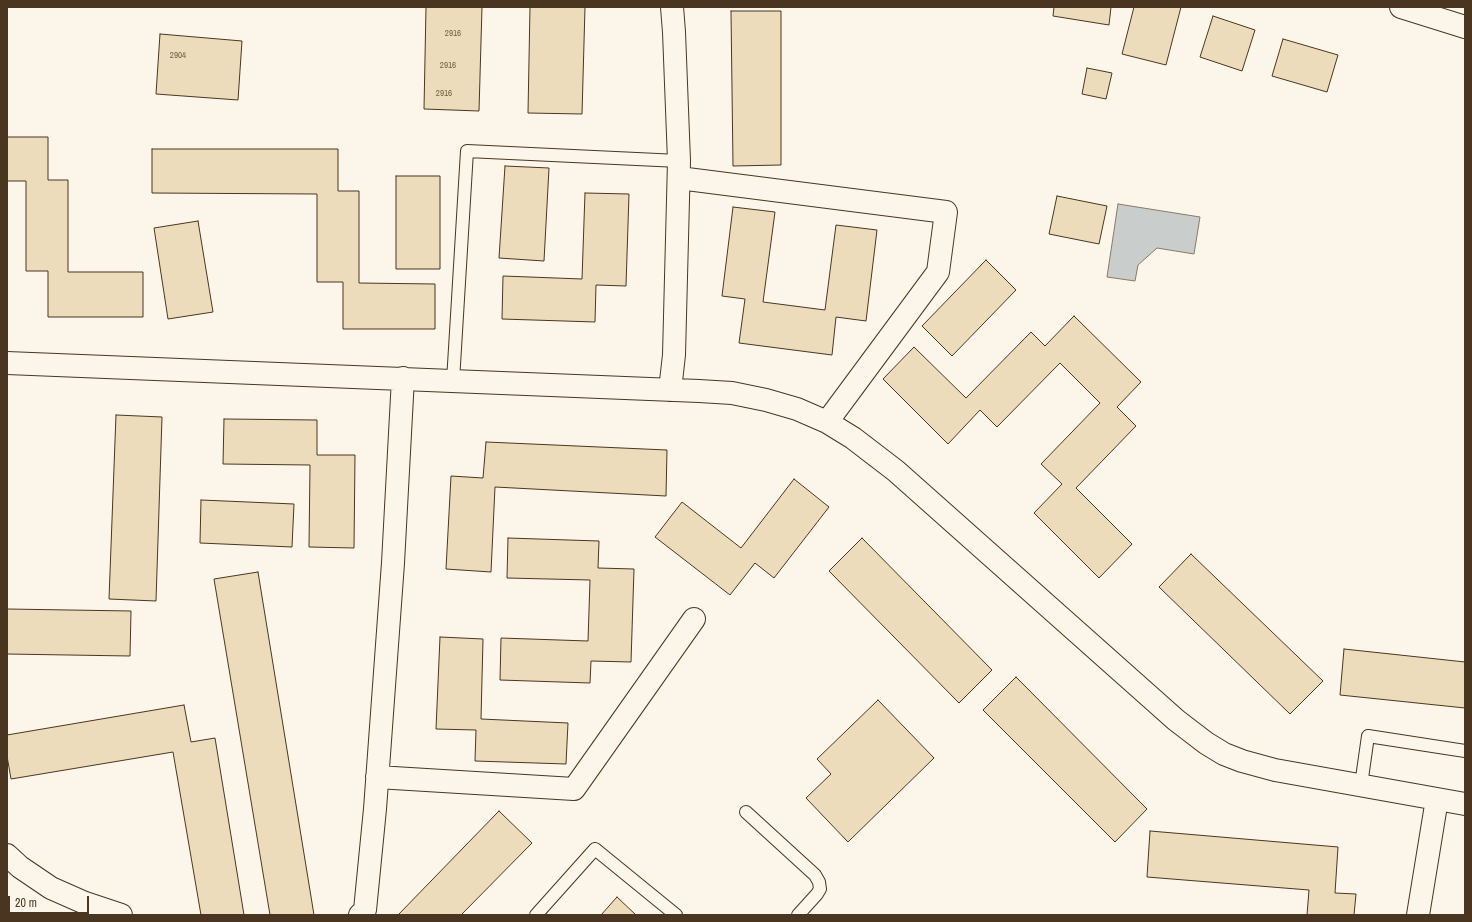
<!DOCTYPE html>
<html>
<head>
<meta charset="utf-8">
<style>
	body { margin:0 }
	#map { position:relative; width:1472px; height:922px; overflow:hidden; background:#fbf6e9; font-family:"Archivo Narrow",sans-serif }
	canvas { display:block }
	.frame { position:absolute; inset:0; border:8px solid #4a3520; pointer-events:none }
	.scale { position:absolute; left:8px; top:896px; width:81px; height:18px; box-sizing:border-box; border:2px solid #4a3520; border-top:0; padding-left:5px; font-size:12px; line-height:14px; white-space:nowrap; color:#4a3520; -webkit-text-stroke:3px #fbf6e9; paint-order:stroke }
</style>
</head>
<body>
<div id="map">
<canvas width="1472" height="922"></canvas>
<div class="frame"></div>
<div class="scale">20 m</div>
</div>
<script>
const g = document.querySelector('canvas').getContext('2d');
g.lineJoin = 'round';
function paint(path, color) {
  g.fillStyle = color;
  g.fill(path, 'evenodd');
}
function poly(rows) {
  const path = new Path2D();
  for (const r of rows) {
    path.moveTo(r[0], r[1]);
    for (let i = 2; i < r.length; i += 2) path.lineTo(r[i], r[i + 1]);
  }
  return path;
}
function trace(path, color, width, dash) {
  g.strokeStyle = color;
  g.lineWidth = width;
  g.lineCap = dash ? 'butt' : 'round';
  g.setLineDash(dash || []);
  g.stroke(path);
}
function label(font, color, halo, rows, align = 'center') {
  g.font = font + ' "Archivo Narrow",sans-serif';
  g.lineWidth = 3;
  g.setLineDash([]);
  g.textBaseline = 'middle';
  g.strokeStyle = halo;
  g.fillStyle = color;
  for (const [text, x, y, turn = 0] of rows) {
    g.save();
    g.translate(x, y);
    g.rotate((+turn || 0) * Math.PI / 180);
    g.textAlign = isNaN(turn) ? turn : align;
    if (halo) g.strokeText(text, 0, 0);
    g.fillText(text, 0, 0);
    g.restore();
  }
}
const water = poly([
	[1118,204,1200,217,1194,254,1157,248,1138,265,1135,281,1107,277,1118,204]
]);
const building = poly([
	[426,7,482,7,479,111,424,109,426,7],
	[530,7,585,7,582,114,528,113,530,7],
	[1054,7,1111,7,1109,25,1053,16,1054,7],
	[1134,7,1181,7,1166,65,1122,54,1134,7],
	[731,11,781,11,781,165,733,166,731,11],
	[1213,16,1255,30,1242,71,1200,57,1213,16],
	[160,34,242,41,238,100,156,94,160,34],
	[1283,39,1338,55,1327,92,1272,76,1283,39],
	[1087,68,1112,73,1106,99,1082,94,1087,68],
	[7,137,48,137,48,180,68,180,68,272,143,272,143,317,48,317,48,271,26,271,26,181,7,181,7,137],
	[152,149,338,149,338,191,359,191,359,283,435,284,435,329,343,329,343,282,317,282,317,194,152,193,152,149],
	[505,166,549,168,544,261,499,258,505,166],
	[396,176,440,176,440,269,396,269,396,176],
	[585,193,629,194,626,286,596,285,595,322,502,319,503,276,582,279,585,193],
	[1057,196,1107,206,1099,244,1049,234,1057,196],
	[733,207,775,212,763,302,825,310,836,225,877,230,866,321,836,317,832,355,739,343,745,299,722,296,733,207],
	[198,221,213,312,168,319,154,228,198,221],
	[986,260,1016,290,952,356,922,326,986,260],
	[1074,316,1141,382,1117,407,1136,426,1076,488,1132,544,1099,578,1034,513,1062,484,1041,464,1100,403,1060,363,997,427,980,410,948,444,883,379,914,347,966,398,1031,332,1045,346,1074,316],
	[116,415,162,417,156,601,109,599,116,415],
	[224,419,317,420,317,455,355,455,354,548,309,547,310,465,223,464,224,419],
	[486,442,667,450,666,496,495,487,491,572,446,569,451,476,483,478,486,442],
	[794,479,829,507,774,578,755,563,730,595,655,537,682,502,741,548,794,479],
	[201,500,294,504,292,547,200,543,201,500],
	[508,538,599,541,598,568,634,569,631,662,591,661,590,683,500,680,501,638,588,641,590,580,507,578,508,538],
	[862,538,992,670,959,703,829,571,862,538],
	[1191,554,1323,681,1290,714,1159,587,1191,554],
	[258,572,314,915,270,915,214,579,258,572],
	[7,609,131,611,130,656,7,654,7,609],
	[440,637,483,639,481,719,568,723,566,764,475,761,476,730,436,729,440,637],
	[1344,649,1465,662,1465,708,1340,695,1344,649],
	[1016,677,1147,809,1115,842,983,710,1016,677],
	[878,700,934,758,848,842,806,798,831,774,817,759,878,700],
	[184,705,191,742,215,738,244,915,201,915,173,752,11,779,7,756,7,735,184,705],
	[499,811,532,843,461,915,398,915,499,811],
	[1150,831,1338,847,1335,893,1356,894,1354,915,1307,915,1309,890,1147,877,1150,831],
	[617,897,636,915,601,915,617,897]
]);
const lane = poly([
	[453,381,467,151,679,161],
	[1361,785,1368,736,1465,751],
	[746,812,815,875,819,882,820,889,817,894,798,915],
	[536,915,595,849,676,915]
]);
const street = poly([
	[679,178,946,212,938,272,827,422],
	[7,363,699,391,732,393,766,400,797,409,827,422,853,438,896,471,1176,720,1206,743,1224,754,1242,761,1275,770,1465,804],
	[670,390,674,355,679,161,674,32,672,7],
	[377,777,574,789,694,619],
	[7,855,20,867,51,888,85,903,121,915],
	[360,915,365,910,375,809,393,563,403,378],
	[1418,915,1437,799]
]);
const secondary = poly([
	[1401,7,1465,27]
]);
const numberNames = [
	["2916",453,34],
	["2904",178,56],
	["2916",448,66],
	["2916",444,94]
];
paint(water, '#c9cecd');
trace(water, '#887966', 1);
paint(building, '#ecdcbc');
trace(building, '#4a3520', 1);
trace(lane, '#4a3520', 14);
trace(street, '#4a3520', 24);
trace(secondary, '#4a3520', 24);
trace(lane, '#fbf6e9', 12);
trace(street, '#fbf6e9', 22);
trace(secondary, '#fbf6e9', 22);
label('9px', '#725f47', null, numberNames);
</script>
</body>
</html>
